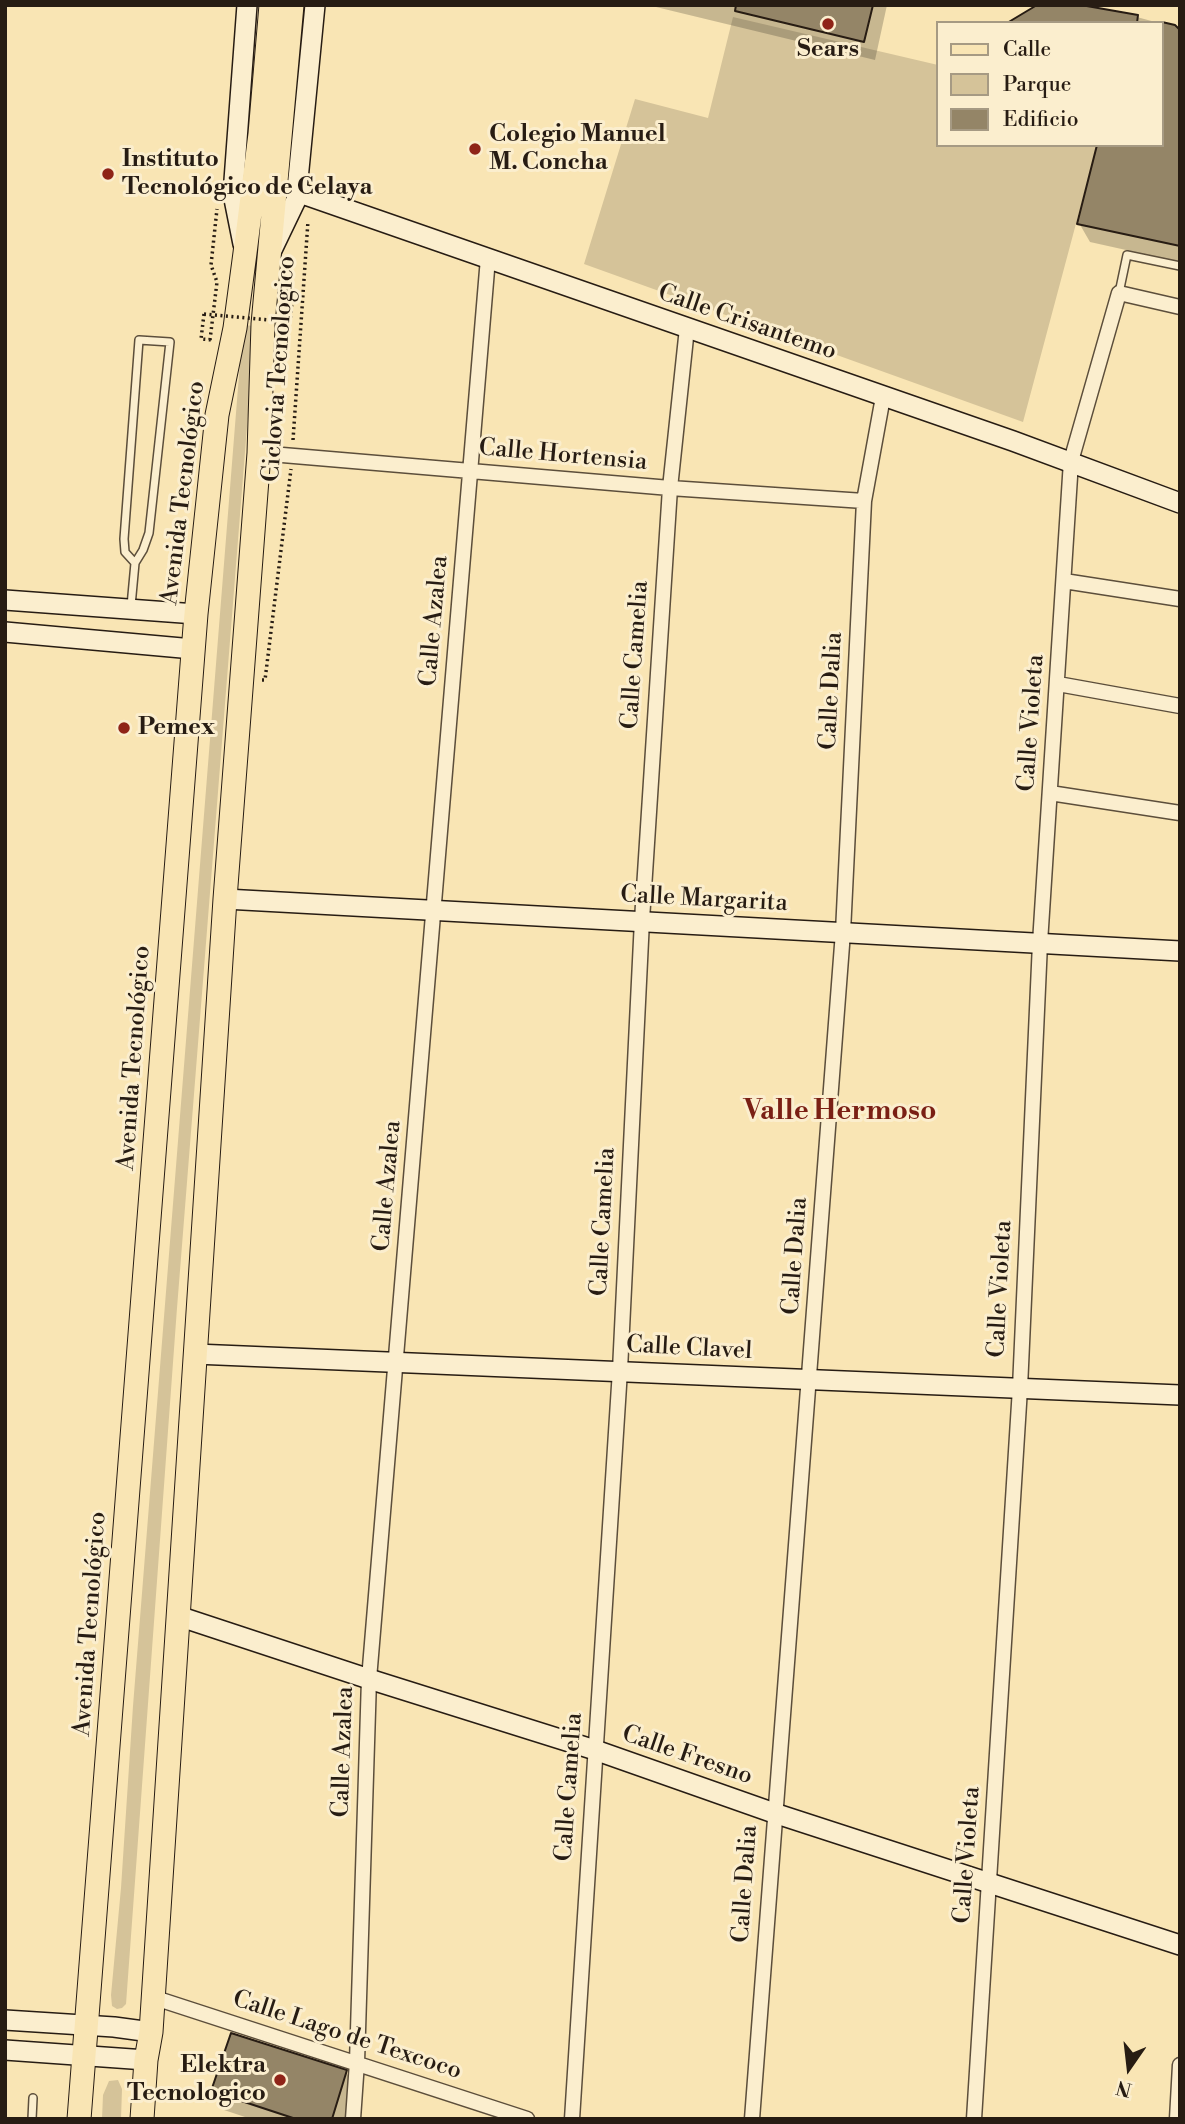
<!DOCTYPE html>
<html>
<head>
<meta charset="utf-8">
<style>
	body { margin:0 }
	#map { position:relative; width:1185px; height:2124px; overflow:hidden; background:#f9e5b4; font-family:"Libre Bodoni",serif }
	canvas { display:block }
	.frame { position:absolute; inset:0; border:7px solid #271c13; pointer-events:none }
	.legend { position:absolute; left:936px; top:21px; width:228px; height:126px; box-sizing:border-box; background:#fbeece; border:2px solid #a69a83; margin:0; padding:9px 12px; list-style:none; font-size:21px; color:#271c13 }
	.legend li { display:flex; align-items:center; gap:14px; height:35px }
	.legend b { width:35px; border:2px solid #a69a83 }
	.north { position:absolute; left:1094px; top:2033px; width:70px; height:70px; -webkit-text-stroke:5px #fbeece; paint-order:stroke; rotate:194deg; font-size:19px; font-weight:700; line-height:28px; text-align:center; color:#271c13 }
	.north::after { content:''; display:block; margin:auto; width:24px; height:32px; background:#271c13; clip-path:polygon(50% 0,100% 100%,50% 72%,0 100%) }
</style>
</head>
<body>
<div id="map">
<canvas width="1185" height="2124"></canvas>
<div class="frame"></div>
<ul class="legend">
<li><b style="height:9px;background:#f9e5b4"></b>Calle</li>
<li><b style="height:19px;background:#d5c399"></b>Parque</li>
<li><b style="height:19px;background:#948567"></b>Edificio</li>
</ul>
<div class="north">N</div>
</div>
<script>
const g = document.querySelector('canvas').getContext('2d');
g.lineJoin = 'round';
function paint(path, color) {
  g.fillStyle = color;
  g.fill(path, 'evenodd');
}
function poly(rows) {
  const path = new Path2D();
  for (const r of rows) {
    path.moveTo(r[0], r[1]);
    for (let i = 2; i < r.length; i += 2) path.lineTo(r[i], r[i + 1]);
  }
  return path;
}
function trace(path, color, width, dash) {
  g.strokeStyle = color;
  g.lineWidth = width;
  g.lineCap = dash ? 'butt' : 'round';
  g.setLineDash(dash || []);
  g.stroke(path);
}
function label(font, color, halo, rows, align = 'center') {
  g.font = font + ' "Libre Bodoni",serif';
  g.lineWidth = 6;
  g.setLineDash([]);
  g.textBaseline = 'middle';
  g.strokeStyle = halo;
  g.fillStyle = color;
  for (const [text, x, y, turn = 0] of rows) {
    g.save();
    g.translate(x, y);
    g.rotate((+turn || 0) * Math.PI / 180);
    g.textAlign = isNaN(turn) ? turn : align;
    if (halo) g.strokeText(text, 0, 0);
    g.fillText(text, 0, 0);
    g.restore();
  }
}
const green = poly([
	[733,17,938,65,938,145,1097,145,1023,422,584,264,635,99,708,118],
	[243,325,255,326,177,1308,126,2004,122,2008,117,2009,112,2006,111,1995,121,1888,133,1706],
	[118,2080,122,2089,121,2119,102,2119,103,2095,109,2081]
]);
const shadow = poly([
	[655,5,887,5,875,60,656,7],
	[1133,16,1159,23,1011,23],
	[1180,33,1180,262,1090,242,1079,223,1162,145],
	[346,2072,357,2091,348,2119,251,2119,224,2110,213,2091]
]);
const building = poly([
	[736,5,873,5,864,42,735,11,736,5],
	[1037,5,1081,5,1138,15,1137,23,1007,23,1037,5],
	[1162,22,1175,25,1180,30,1180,246,1077,224,1097,145,1162,145,1162,22],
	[231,2033,347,2070,332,2119,296,2119,211,2091,231,2033]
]);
const path = poly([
	[286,290,293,290,290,322],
	[204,314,201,339,213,340],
	[210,340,217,282,211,265,217,209],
	[293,440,308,221],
	[262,680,265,680,291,469]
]);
const lane = poly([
	[1119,293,1127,255,1180,266],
	[131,606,135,563,143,550,149,533,170,342,139,340,124,539,125,552,135,563],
	[32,2119,33,2098]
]);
const street = poly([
	[259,453,670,488,864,501],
	[1064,581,1180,599],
	[1058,684,1180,706],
	[1050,793,1180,813],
	[152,1997,527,2119],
	[353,2119,357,2062,369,1679,488,258],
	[572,2119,620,1370,642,920,670,488,687,328],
	[752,2119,843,932,864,501,883,397],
	[974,2119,1020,1388,1040,943,1071,461,1119,293,1180,307],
	[1177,2119,1180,2065]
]);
const secondary = poly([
	[297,192,1013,441,1180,503],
	[243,244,233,194,247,5],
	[272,250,296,200,315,5],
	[5,600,196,614],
	[5,632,193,649],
	[225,899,1180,951],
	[195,1354,1180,1395],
	[178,1616,369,1679,595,1750,774,1813,1180,1945],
	[5,2020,114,2027,151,2032],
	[5,2050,146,2060]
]);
const primary = poly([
	[79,2119,196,614,217,415,235,328,245,253,260,134,271,5],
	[142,2119,146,2060,151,2032,225,899,259,453,263,324,292,5]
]);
const pathBridge = poly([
	[204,314,290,322]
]);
const markers = [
	[828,24,7,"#8f2418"],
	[475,149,7,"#8f2418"],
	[108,174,7,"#8f2418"],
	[124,728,7,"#8f2418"],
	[280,2080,7,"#8f2418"]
];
const poiNames = [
	["Sears",828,50,"center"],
	["Colegio Manuel",489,135],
	["M. Concha",489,163],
	["Instituto",122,160],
	["Tecnológico de Celaya",122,188],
	["Pemex",138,728],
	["Elektra",266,2066,"right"],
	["Tecnologico",266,2094,"right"]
];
const streetNames = [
	["Calle Crisantemo",747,323,19],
	["Ciclovia Tecnologico",280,369,-86],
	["Calle Hortensia",563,456,5],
	["Avenida Tecnológico",184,493,-83],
	["Calle Azalea",435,621,-85],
	["Calle Camelia",636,655,-86],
	["Calle Dalia",832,691,-87],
	["Calle Violeta",1032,723,-86],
	["Calle Margarita",704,900,3],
	["Avenida Tecnológico",135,1058,-86],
	["Calle Azalea",388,1186,-85],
	["Calle Camelia",604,1222,-87],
	["Calle Dalia",796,1256,-86],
	["Calle Violeta",1001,1289,-87],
	["Calle Clavel",689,1349,3],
	["Avenida Tecnológico",91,1624,-86],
	["Calle Azalea",344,1752,-88],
	["Calle Fresno",687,1756,19],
	["Calle Camelia",570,1787,-86],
	["Calle Violeta",968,1855,-86],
	["Calle Dalia",746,1884,-86],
	["Calle Lago de Texcoco",347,2036,18]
];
const quarterNames = [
	["Valle Hermoso",840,1112]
];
paint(green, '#d5c399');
paint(shadow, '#0003');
paint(building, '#948567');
trace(building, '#271c13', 2);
trace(lane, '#5c4e3b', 10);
trace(street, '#5c4e3b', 17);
trace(secondary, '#271c13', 22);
trace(primary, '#271c13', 25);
trace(path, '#271c13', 3.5, [2, 3.5]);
trace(lane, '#fbeece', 7);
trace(street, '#fbeece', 14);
trace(secondary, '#fbeece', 19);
trace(primary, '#f9e5b4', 23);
trace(pathBridge, '#271c13', 3.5, [2, 3.5]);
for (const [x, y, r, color] of markers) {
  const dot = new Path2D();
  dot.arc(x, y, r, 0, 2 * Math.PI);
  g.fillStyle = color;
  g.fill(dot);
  trace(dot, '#fbeece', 2.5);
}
label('bold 24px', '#271c13', '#fbeece', poiNames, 'left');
label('24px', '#271c13', '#fbeece', streetNames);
label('bold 28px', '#7a1f14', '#fbeece', quarterNames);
</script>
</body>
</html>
